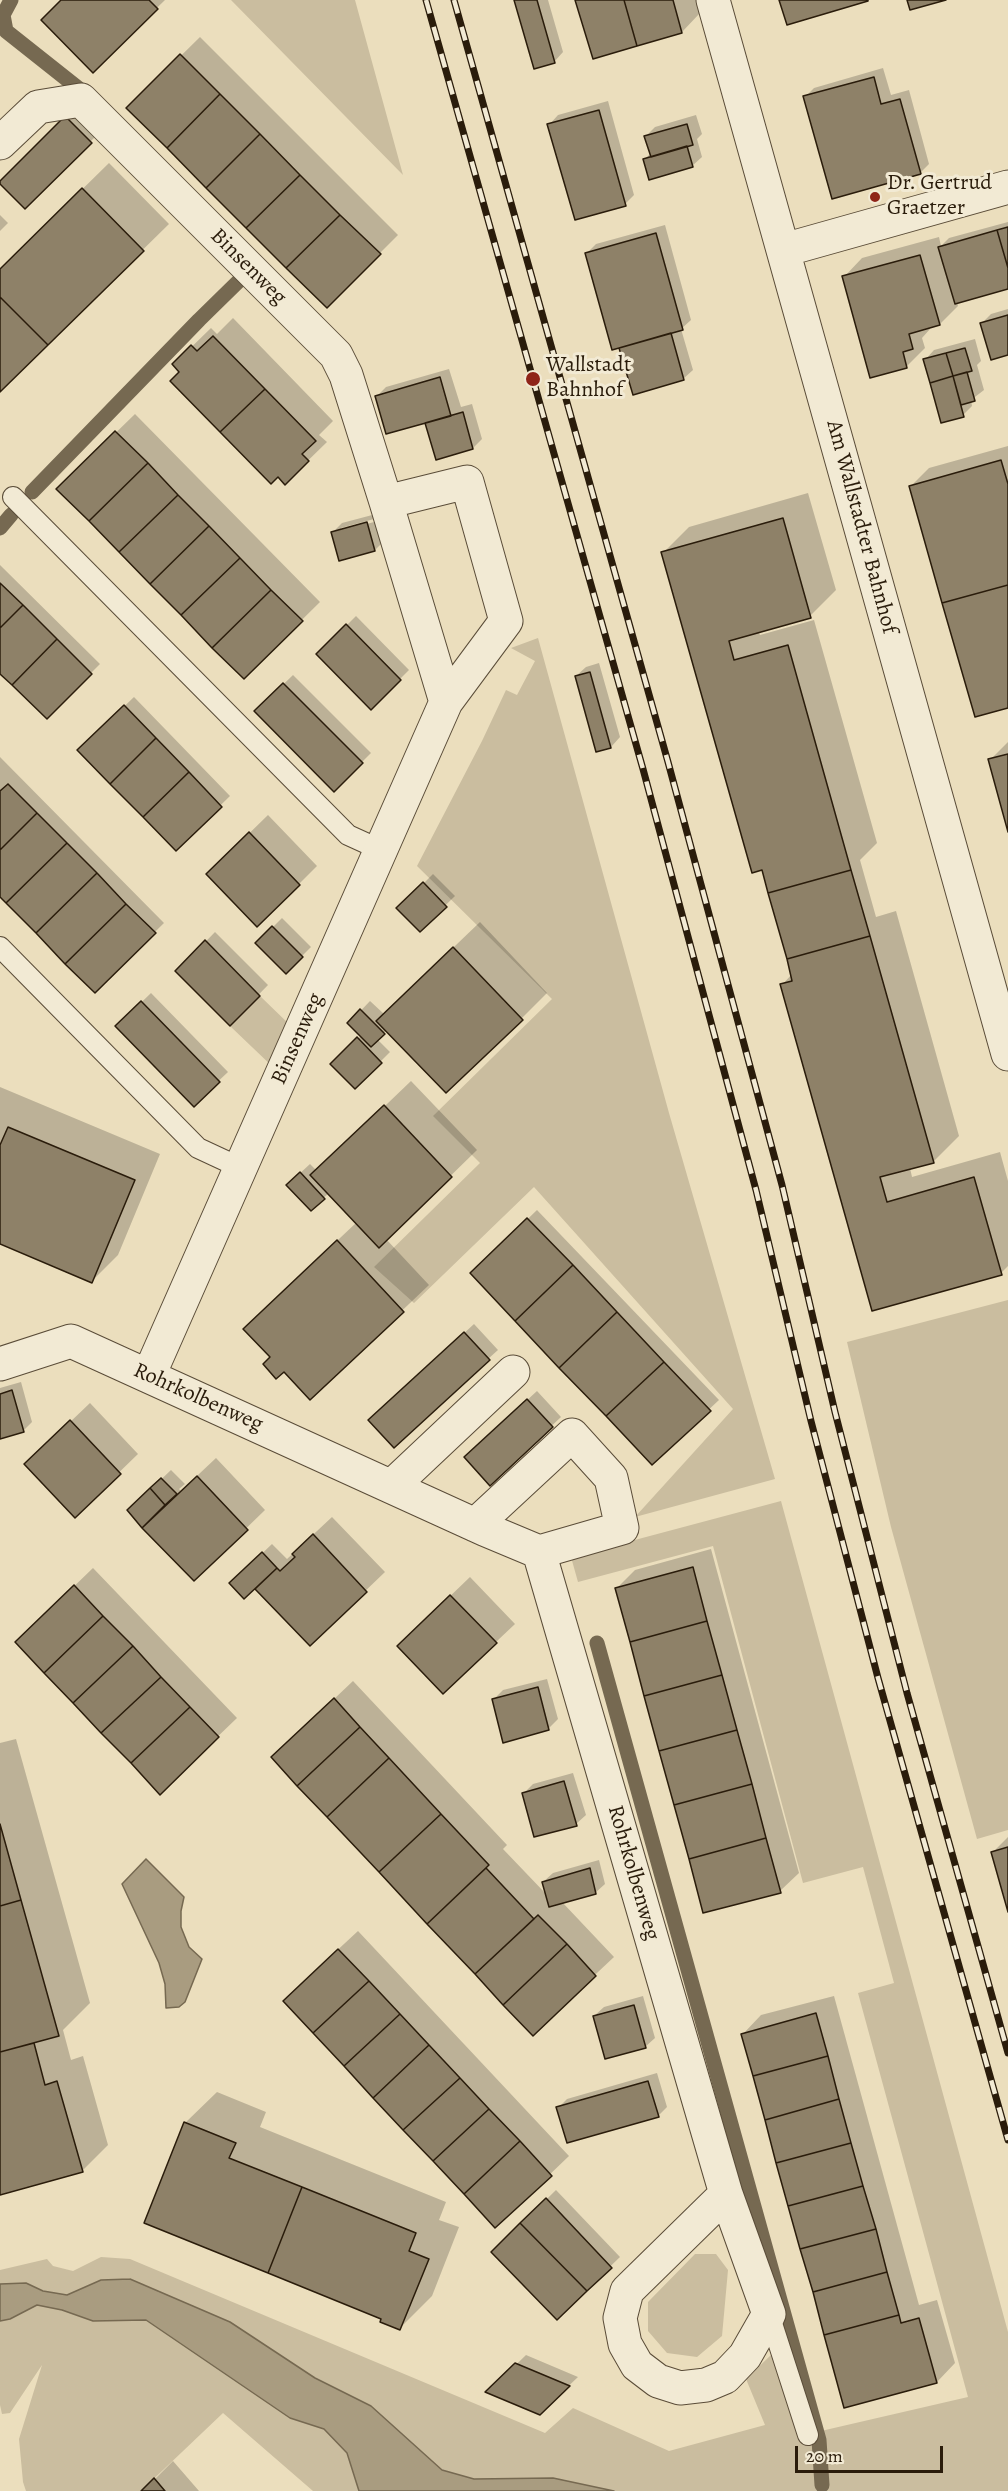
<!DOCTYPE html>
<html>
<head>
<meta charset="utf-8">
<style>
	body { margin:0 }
	#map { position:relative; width:1008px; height:2491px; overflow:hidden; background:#ebdebd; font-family:Alegreya,serif }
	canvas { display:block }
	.scale { position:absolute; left:795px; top:2446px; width:148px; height:27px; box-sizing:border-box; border:3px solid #2a1c0b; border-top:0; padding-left:8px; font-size:18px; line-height:21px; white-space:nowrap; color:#2a1c0b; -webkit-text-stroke:4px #f2ead4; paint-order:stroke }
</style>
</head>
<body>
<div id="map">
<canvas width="1008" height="2491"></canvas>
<div class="scale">20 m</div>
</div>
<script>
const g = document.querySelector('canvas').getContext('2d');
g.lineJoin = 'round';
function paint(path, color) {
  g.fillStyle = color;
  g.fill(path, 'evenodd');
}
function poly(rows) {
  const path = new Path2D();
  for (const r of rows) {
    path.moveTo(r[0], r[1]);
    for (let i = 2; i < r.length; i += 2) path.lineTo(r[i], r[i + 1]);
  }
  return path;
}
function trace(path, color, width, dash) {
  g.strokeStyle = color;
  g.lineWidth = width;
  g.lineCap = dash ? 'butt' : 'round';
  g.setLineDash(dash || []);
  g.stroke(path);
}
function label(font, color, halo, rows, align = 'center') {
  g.font = font + ' Alegreya,serif';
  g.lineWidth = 6;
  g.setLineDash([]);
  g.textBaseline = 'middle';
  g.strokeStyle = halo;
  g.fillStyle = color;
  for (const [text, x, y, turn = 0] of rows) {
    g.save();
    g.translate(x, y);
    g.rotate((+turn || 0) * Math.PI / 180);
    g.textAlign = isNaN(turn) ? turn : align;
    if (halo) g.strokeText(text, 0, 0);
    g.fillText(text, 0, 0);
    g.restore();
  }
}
const green = poly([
	[231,0,355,0,403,175],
	[538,638,669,1113,775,1479,635,1517,733,1409,534,1187,414,1303,374,1267,480,1163,433,1116,552,999,417,866,482,741,506,690,517,695,535,661,511,648],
	[260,996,291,1026,275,1069,230,1026],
	[1008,1300,1008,1830,977,1839,891,1527,847,1342],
	[781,1501,1008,2332,1008,2491,313,2491,223,2413,141,2491,26,2491,23,2482,19,2439,42,2365,10,2413,2,2414,0,2405,0,2270,47,2259,53,2266,73,2271,101,2257,130,2259,545,2433,573,2408,669,2451,765,2425,746,2379,771,2355,792,2418,796,2417,820,2434,823,2433,821,2431,968,2397,858,1993,894,1983,863,1867,803,1883,713,1546,578,1582,571,1557],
	[695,2254,716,2254,728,2270,722,2336,697,2357,667,2353,648,2331,648,2302]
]);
const water = poly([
	[146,1859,184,1897,181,1911,181,1927,189,1947,202,1959,185,2002,179,2007,166,2008,165,1984,159,1963,122,1884,146,1859],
	[130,2279,230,2322,315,2378,371,2406,442,2470,474,2479,553,2478,614,2491,359,2491,347,2453,324,2429,290,2418,146,2320,93,2321,62,2310,37,2305,10,2319,0,2321,0,2284,26,2283,43,2291,67,2295,101,2280,130,2279]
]);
const shadow = poly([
	[63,0,165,0,93,70],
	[516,0,548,0,563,52,554,62],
	[577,0,696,0,700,13,682,32],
	[200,37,398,235,327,306,128,108],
	[883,68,891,95,909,90,929,164,920,173,805,97,814,88],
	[608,101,634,195,625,204,549,125,558,115],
	[76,108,100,132,25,207,1,182],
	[696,115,702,134,697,139,702,157,692,166,645,159,651,153,646,136,655,127],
	[109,163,169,224,0,390,0,270],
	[0,215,8,223,0,231],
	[1008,222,1008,287,957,302,958,306,940,324,930,327,930,329,922,338,925,348,906,367,844,277,862,258,939,237,941,246,949,238],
	[665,225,691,320,681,329,693,370,683,379,620,346,587,253,596,244],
	[1008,309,1008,354,982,323,991,314],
	[233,318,333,421,319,435,327,442,285,483,174,364,211,328,217,334],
	[975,339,981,361,977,365,984,390,971,400,972,406,963,415,925,360,934,350],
	[449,369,461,407,472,404,482,439,473,448,377,396,386,387],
	[135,414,320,602,244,677,58,489],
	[1008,446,1008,706,911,486,929,468],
	[808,493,836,590,810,616,758,631,760,635,814,620,877,843,860,860,876,917,896,911,959,1136,933,1162,910,1168,912,1177,1000,1152,1008,1181,1008,1266,1001,1273,873,1309,782,985,792,974,763,868,663,553,689,527],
	[376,514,384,541,375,550,332,533,342,523],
	[374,519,374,522,341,531,341,528],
	[0,565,100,664,47,717,0,671],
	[356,616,409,670,371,708,318,654],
	[599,663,620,737,611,747,576,676,586,667],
	[293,675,371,753,334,790,256,711],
	[134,697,230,796,176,849,79,750],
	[1008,742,1008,827,990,760],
	[0,757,164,923,95,991,0,895],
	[268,815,317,866,299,884,227,855],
	[433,874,455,896,420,930,399,908],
	[282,918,311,947,286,972,257,943],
	[480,922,547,993,521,1019,387,1030,377,1039,390,1052,355,1087,333,1064,362,1035,349,1023,370,1001,384,1014],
	[215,932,268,985,230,1024,177,971],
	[151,993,228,1072,194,1104,117,1026],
	[411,1081,477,1150,386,1239,429,1285,310,1398,272,1357,271,1303,357,1222,329,1193,311,1209,297,1176,310,1164,317,1171],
	[0,1087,160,1154,118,1255,92,1281,0,1243],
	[537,1210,719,1400,652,1463,472,1273],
	[474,1324,498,1350,488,1359,380,1411],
	[21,1382,32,1422,23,1431,0,1437,0,1388],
	[537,1391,561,1417,490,1484,475,1448],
	[90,1403,138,1454,75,1515,45,1446],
	[216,1458,265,1510,194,1579,129,1510,171,1470,185,1484,179,1489,181,1491],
	[332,1517,385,1572,310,1644,255,1587,231,1583,272,1544,287,1559],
	[711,1549,799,1873,780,1891,617,1588,635,1570],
	[93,1568,237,1718,160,1792,35,1624],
	[470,1577,515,1624,443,1692,417,1628],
	[547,1679,558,1719,548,1729,493,1700,503,1690],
	[353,1681,507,1845,503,1849,547,1895,543,1882,553,1873,599,1860,605,1884,595,1893,562,1902,614,1957,533,2033,273,1757],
	[16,1739,90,2003,63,2030,71,2060,83,2056,108,2145,82,2171,0,2193,0,1743],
	[573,1773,586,1815,576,1824,523,1794,533,1784],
	[1008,1837,1008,1906,993,1852],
	[358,1931,569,2156,496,2226,303,1982],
	[643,1996,655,2038,645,2047,594,2016,604,2007],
	[834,1996,919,2305,937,2300,955,2363,937,2382,845,2407,743,2034,761,2015],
	[657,2073,667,2107,658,2116,558,2108,567,2099],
	[217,2092,266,2112,260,2127,446,2202,439,2220,459,2227,432,2296,400,2328,383,2318,185,2123],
	[556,2190,620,2257,557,2318,493,2252],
	[526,2355,578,2377,539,2414,488,2392],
	[173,2461,199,2491,143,2491]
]);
const stream = poly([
	[11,0,3,15,6,31,88,96],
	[32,492,199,320,250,270],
	[0,528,11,515],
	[597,1643,819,2440,822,2485]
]);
const building = poly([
	[61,0,149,0,158,9,93,73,41,20,61,0],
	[514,0,537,0,555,63,534,69,514,0],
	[575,0,624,0,637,46,593,59,575,0],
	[624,0,673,0,682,33,637,46,624,0],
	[779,0,868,0,868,1,787,25,779,0],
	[907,0,946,0,910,10,907,0],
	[180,54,220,94,167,148,126,108,180,54],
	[874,77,881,104,900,99,921,174,832,199,803,96,874,77],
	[220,94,260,134,206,188,167,148,220,94],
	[599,110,626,206,575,220,547,124,599,110],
	[65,116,92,143,25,209,0,184,0,181,65,116],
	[687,124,693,145,651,157,644,136,687,124],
	[260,134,300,175,246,228,206,188,260,134],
	[687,146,693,167,649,180,643,159,687,146],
	[300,175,340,215,286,268,246,228,300,175],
	[82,188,144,251,48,345,0,297,0,269,82,188],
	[340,215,381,254,327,308,286,268,340,215],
	[1008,227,1008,268,997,230,1008,227],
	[997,230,1008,268,1008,289,955,304,938,247,997,230],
	[656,233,683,330,612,350,585,253,656,233],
	[920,255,940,325,909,334,913,349,903,352,907,368,870,378,842,276,920,255],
	[0,297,48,345,0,392,0,297],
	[1008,315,1008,355,991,360,980,323,1008,315],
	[671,333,684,380,633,395,619,348,671,333],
	[213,336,265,389,220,432,170,381,179,372,172,364,191,345,197,351,213,336],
	[965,348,972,371,953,376,946,353,965,348],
	[946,353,953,376,930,383,923,359,946,353],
	[967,372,975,401,961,405,953,376,967,372],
	[953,376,964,417,941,423,930,383,953,376],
	[440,377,451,416,386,434,375,396,440,377],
	[265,389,316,441,302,454,309,461,285,485,278,477,271,484,220,432,265,389],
	[463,412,473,449,436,460,425,423,463,412],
	[115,431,148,463,89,521,56,489,115,431],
	[1001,460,1008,484,1008,585,942,603,909,486,1001,460],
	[148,463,178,495,119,552,89,521,148,463],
	[178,495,209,526,150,584,119,552,178,495],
	[783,518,811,618,729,641,734,660,788,645,851,870,768,893,762,870,752,873,661,552,783,518],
	[367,522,375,551,339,561,331,532,367,522],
	[209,526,240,558,181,615,150,584,209,526],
	[240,558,271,590,212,648,181,615,240,558],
	[0,583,23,605,0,628,0,583],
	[1008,585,1008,708,975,717,942,603,1008,585],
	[271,590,303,621,244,679,212,648,271,590],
	[23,605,57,639,12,685,0,674,0,628,23,605],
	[346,624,401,680,371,710,316,654,346,624],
	[57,639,92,674,47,719,12,685,57,639],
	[590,672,611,748,596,752,575,676,590,672],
	[283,683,363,763,334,792,254,711,283,683],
	[124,705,156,738,110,784,77,750,124,705],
	[156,738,189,772,143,817,110,784,156,738],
	[1008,754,1008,832,988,759,1008,754],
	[189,772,222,807,176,851,143,817,189,772],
	[8,784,37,813,0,850,0,791,8,784],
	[37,813,67,843,6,903,0,897,0,850,37,813],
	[249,832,300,885,257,927,206,874,249,832],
	[67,843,97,873,36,933,6,903,67,843],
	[851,870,870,936,787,959,768,893,851,870],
	[97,873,126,904,65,964,36,933,97,873],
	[423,882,447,907,420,932,396,908,423,882],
	[126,904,156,933,95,993,65,964,126,904],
	[272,926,303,957,286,974,255,943,272,926],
	[870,936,934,1163,880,1177,887,1202,974,1177,1002,1275,872,1311,780,984,792,981,787,959,870,936],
	[205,940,260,996,230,1026,175,971,205,940],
	[453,947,523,1020,446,1093,376,1021,453,947],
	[141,1001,220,1082,194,1107,115,1026,141,1001],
	[360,1009,385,1034,371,1047,347,1023,360,1009],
	[357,1037,382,1063,355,1089,330,1064,357,1037],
	[384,1105,452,1177,379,1248,310,1175,384,1105],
	[8,1127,135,1180,92,1283,0,1244,0,1145,8,1127],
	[300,1172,325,1199,311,1211,286,1185,300,1172],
	[527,1218,573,1265,515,1321,470,1273,527,1218],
	[337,1240,404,1312,310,1400,284,1372,276,1379,263,1364,270,1357,243,1329,337,1240],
	[573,1265,617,1312,559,1368,515,1321,573,1265],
	[617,1312,664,1362,606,1416,559,1368,617,1312],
	[464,1332,490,1360,394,1448,368,1420,464,1332],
	[664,1362,711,1411,652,1465,606,1416,664,1362],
	[12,1390,24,1432,0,1439,0,1394,12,1390],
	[527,1399,553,1427,490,1486,464,1457,527,1399],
	[70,1420,121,1474,75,1518,24,1464,70,1420],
	[197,1476,248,1530,194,1581,142,1528,197,1476],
	[161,1478,177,1494,165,1505,150,1488,161,1478],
	[150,1488,165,1505,142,1528,127,1510,150,1488],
	[313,1534,367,1592,310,1646,255,1589,277,1568,280,1571,295,1557,292,1554,313,1534],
	[262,1552,277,1568,244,1599,229,1583,262,1552],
	[693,1567,707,1621,630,1642,615,1588,693,1567],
	[74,1585,103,1616,44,1673,15,1642,74,1585],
	[450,1595,497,1643,443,1694,397,1646,450,1595],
	[103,1616,133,1646,73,1703,44,1673,103,1616],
	[707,1621,722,1675,644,1696,630,1642,707,1621],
	[133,1646,161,1677,101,1733,73,1703,133,1646],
	[722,1675,737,1730,659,1751,644,1696,722,1675],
	[161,1677,190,1707,131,1763,101,1733,161,1677],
	[538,1687,549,1730,503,1743,492,1699,538,1687],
	[334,1698,360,1727,297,1786,271,1757,334,1698],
	[190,1707,219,1737,160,1795,131,1763,190,1707],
	[360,1727,389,1758,327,1817,297,1786,360,1727],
	[737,1730,752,1784,674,1805,659,1751,737,1730],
	[389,1758,441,1814,379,1872,327,1817,389,1758],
	[564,1781,577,1826,534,1837,522,1793,564,1781],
	[752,1784,766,1838,689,1859,674,1805,752,1784],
	[441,1814,489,1865,427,1924,379,1872,441,1814],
	[0,1824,21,1900,0,1906,0,1824],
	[766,1838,781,1893,703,1913,689,1859,766,1838],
	[1008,1847,1008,1912,991,1852,1008,1847],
	[486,1868,534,1919,475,1974,427,1924,486,1868],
	[590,1868,596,1894,549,1907,542,1882,590,1868],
	[21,1900,59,2036,0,2052,0,1906,21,1900],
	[538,1915,567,1944,503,2005,475,1974,538,1915],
	[567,1944,596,1976,533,2036,503,2005,567,1944],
	[338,1949,369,1981,313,2033,283,2001,338,1949],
	[369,1981,400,2014,344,2066,313,2033,369,1981],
	[634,2005,646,2048,605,2059,593,2016,634,2005],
	[816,2013,828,2056,753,2076,741,2034,816,2013],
	[400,2014,429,2045,373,2098,344,2066,400,2014],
	[34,2043,45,2085,57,2081,83,2172,0,2195,0,2052,34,2043],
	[429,2045,460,2078,403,2130,373,2098,429,2045],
	[828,2056,839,2099,765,2120,753,2076,828,2056],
	[460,2078,489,2109,433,2161,403,2130,460,2078],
	[648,2081,659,2117,567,2143,556,2107,648,2081],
	[839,2099,851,2143,776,2163,765,2120,839,2099],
	[489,2109,520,2141,464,2194,433,2161,489,2109],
	[184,2122,236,2143,229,2158,302,2187,268,2273,144,2223,184,2122],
	[520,2141,552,2176,495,2228,464,2194,520,2141],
	[851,2143,863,2186,788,2206,776,2163,851,2143],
	[863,2186,876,2229,800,2249,788,2206,863,2186],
	[302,2187,416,2233,409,2251,429,2259,400,2330,380,2322,381,2319,268,2273,302,2187],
	[546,2198,612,2268,587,2291,520,2223,546,2198],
	[520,2223,587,2291,557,2320,491,2252,520,2223],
	[876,2229,887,2272,813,2292,800,2249,876,2229],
	[887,2272,899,2315,824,2335,813,2292,887,2272],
	[899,2315,901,2323,919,2318,937,2383,844,2408,824,2335,899,2315],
	[515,2363,570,2386,540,2415,485,2392,515,2363],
	[154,2478,165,2491,141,2491,154,2478]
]);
const lane = poly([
	[13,497,348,835,381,850],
	[0,947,198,1148,241,1168],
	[769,2314,808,2435]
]);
const street = poly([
	[713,0,1008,1054],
	[0,143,38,107,81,100,336,355,346,375,386,502],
	[784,250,1008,187],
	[0,1364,71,1341,484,1529,539,1552,726,2194,769,2314,745,2356,725,2377,706,2385,680,2388,658,2381,637,2365,625,2344,620,2318,627,2291,726,2194],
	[149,1375,446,702,506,621,467,482,386,502,446,702],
	[392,1486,513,1372],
	[475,1525,572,1435,611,1478,622,1528,539,1552]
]);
const rail = poly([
	[426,0,643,769,756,1190,811,1421,878,1678,1008,2140],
	[454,0,668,762,782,1185,835,1412,907,1693,1008,2053]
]);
const markers = [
	[875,197,6,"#8f2418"],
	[533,379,8,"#8f2418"]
];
const poiNames = [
	["Dr. Gertrud",887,184],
	["Graetzer",887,209],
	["Wallstadt",546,366],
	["Bahnhof",546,391]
];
const streetNames = [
	["Binsenweg",248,267,45],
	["Am Wallstadter Bahnhof",861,527,75],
	["Binsenweg",298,1039,-66],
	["Rohrkolbenweg",198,1398,24],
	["Rohrkolbenweg",633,1873,74]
];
paint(green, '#cabd9f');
paint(water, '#a99c80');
trace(water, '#766951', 1.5);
paint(shadow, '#0003');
trace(stream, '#766951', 15);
paint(building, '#8e8168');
trace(building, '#2a1c0b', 1.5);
trace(lane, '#5a4c38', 22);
trace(street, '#5a4c38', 35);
trace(lane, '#f2ead4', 20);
trace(street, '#f2ead4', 33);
trace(rail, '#2a1c0b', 7);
trace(rail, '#f2ead4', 4.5, [14]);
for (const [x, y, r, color] of markers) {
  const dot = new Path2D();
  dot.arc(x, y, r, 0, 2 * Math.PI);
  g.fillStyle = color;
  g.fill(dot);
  trace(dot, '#f2ead4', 2);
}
label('22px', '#2a1c0b', '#f2ead4', poiNames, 'left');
label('22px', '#2a1c0b', '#f2ead4', streetNames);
</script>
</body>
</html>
